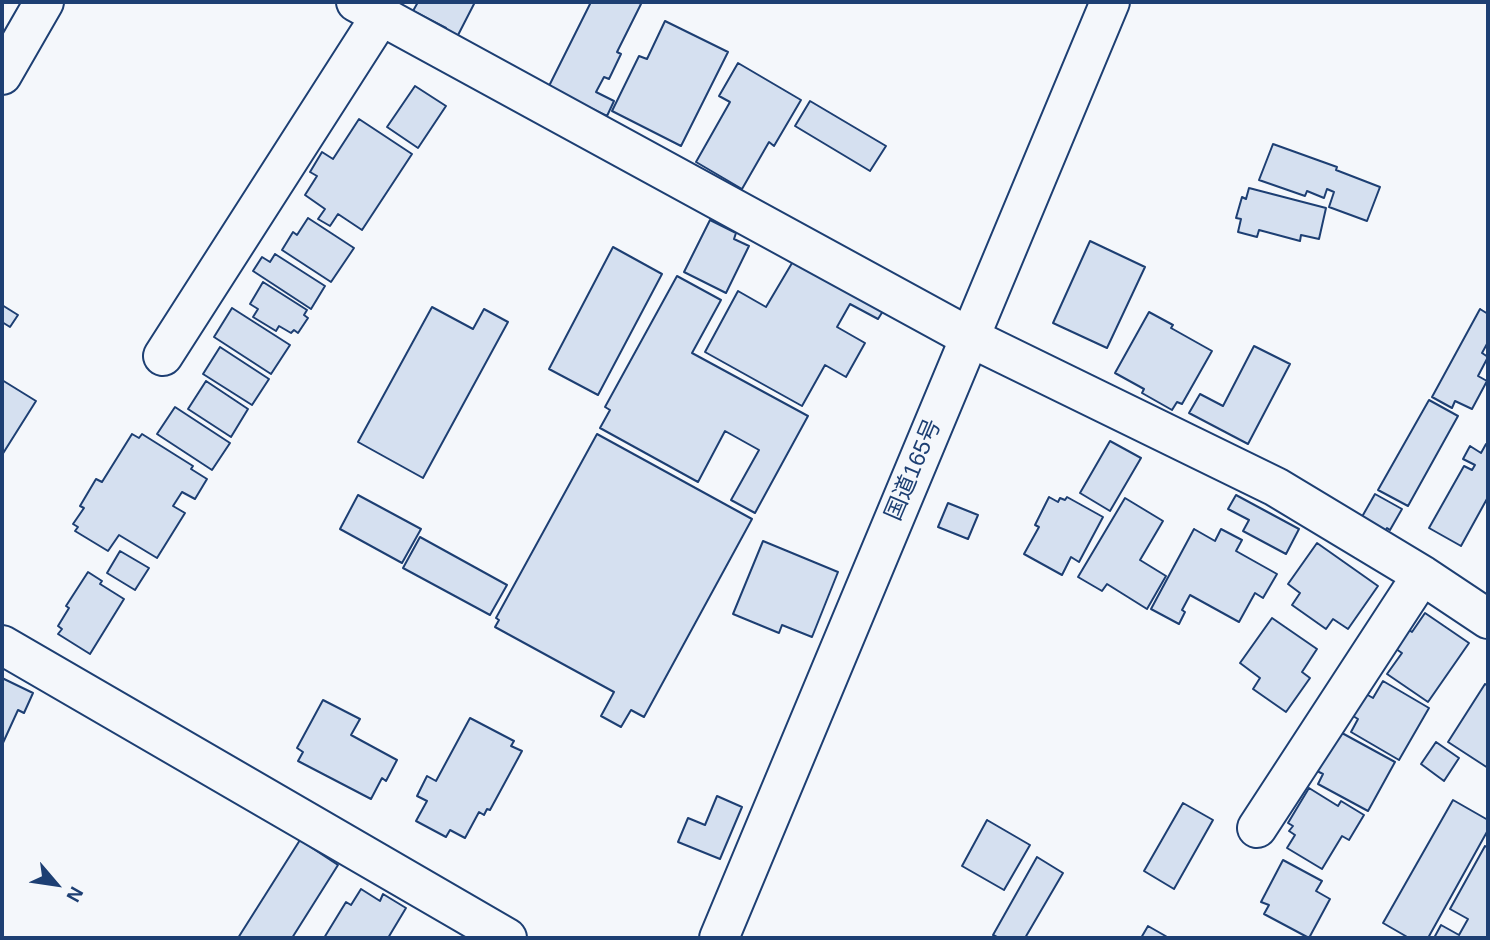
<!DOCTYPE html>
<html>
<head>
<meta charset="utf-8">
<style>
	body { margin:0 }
	#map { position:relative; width:1490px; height:940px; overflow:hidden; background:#f4f7fb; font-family:Arial,sans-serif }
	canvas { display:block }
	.frame { position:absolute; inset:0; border:4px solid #1d3f73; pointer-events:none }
	.north { position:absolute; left:21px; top:849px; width:70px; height:70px; -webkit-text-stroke:5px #f4f7fb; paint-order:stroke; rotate:119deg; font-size:19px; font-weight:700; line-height:28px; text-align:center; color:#1d3f73 }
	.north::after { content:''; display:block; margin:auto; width:24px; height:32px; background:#1d3f73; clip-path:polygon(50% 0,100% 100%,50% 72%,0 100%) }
</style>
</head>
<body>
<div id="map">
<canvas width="1490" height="940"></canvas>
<div class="frame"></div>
<div class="north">N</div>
</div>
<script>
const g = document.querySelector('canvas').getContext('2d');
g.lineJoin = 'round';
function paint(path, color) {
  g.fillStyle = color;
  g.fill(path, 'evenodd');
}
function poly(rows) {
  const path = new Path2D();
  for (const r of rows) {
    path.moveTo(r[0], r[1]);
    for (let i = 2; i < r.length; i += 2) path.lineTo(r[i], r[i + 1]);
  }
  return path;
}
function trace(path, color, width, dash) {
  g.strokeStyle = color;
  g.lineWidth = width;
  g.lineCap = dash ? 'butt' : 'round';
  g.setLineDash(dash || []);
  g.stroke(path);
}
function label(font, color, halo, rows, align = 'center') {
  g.font = font + ' Arial,"Noto Sans JP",sans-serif';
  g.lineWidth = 5;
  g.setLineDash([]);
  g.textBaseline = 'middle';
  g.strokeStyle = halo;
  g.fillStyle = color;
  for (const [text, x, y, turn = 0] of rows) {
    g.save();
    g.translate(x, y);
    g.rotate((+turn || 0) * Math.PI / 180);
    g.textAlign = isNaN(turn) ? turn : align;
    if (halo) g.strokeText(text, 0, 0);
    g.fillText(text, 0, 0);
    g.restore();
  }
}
const building = poly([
	[418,2,475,2,456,39,443,33,446,28,413,11,418,2],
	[591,2,637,2,641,4,617,52,621,54,609,79,604,77,596,92,614,101,607,116,548,88,591,2],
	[665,21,728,52,681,146,612,111,639,56,647,59,665,21],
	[738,63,801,100,774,146,769,142,742,189,696,162,730,102,719,96,738,63],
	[415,86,446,106,418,148,387,127,415,86],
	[810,101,886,146,870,171,795,126,810,101],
	[359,119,412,154,362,230,338,214,330,226,318,219,325,209,305,195,317,176,310,172,322,152,333,159,359,119],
	[1273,144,1337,167,1336,170,1380,187,1367,221,1329,207,1334,192,1327,189,1324,198,1307,191,1305,196,1259,180,1273,144],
	[1249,188,1326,208,1319,239,1301,235,1300,241,1259,230,1257,237,1238,232,1241,219,1236,218,1242,197,1246,199,1249,188],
	[308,218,354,248,331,282,282,250,293,232,297,235,308,218],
	[710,220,736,233,734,239,749,246,726,293,684,272,710,220],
	[1090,241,1145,267,1107,348,1053,323,1090,241],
	[613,247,662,274,598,395,549,369,613,247],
	[275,254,325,286,311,309,253,271,262,257,270,262,275,254],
	[795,258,883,311,878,319,850,304,837,327,865,343,846,377,825,365,802,406,705,352,738,291,766,307,795,258],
	[677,276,721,300,692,353,808,416,755,513,731,500,759,450,725,431,698,482,600,428,610,410,605,407,677,276],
	[263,282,307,310,304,315,308,318,298,333,294,330,291,333,279,326,276,331,253,317,258,309,250,304,263,282],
	[2,305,18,315,10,327,2,322,2,305],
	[432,307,473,329,484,309,508,322,423,478,358,442,432,307],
	[232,308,290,345,271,374,214,337,232,308],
	[1480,309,1488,314,1488,342,1482,353,1488,357,1478,376,1487,381,1472,409,1455,401,1452,408,1432,397,1480,309],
	[1149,312,1173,325,1171,328,1212,351,1182,404,1177,402,1172,410,1142,393,1144,389,1115,373,1149,312],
	[1254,346,1290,364,1248,444,1189,413,1200,394,1223,406,1254,346],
	[220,347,269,379,252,405,203,374,220,347],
	[2,380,36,401,2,455,2,380],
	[206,381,248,409,231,437,188,409,206,381],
	[1429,400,1458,416,1408,506,1378,490,1429,400],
	[175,407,230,443,212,470,157,434,175,407],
	[132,434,139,438,142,434,193,466,191,469,207,479,195,499,182,492,173,506,185,513,157,558,119,535,108,551,75,531,78,527,73,524,84,508,80,506,96,479,102,482,132,434],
	[597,434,752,519,644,717,631,710,621,727,601,716,614,692,495,627,499,620,496,618,597,434],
	[1110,441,1141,458,1110,511,1080,493,1110,441],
	[1486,444,1488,445,1488,497,1461,546,1429,528,1464,466,1472,470,1475,465,1463,459,1470,446,1481,453,1486,444],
	[1375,494,1402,509,1390,530,1387,528,1383,535,1359,522,1375,494],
	[358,495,421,529,402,563,340,529,358,495],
	[1236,495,1299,529,1286,554,1243,531,1249,520,1228,509,1236,495],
	[1049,497,1058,502,1060,498,1065,500,1067,497,1103,517,1079,562,1071,557,1062,575,1024,554,1039,527,1035,525,1049,497],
	[1125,498,1163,521,1140,560,1166,576,1147,609,1107,584,1102,591,1078,577,1125,498],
	[948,503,978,515,968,539,938,527,948,503],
	[1194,529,1215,541,1221,529,1242,540,1236,551,1277,574,1263,598,1255,593,1239,622,1190,595,1182,610,1185,612,1179,624,1151,609,1194,529],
	[420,537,507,585,490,615,403,568,420,537],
	[763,541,838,572,812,637,782,625,779,633,733,614,763,541],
	[1317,543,1378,586,1348,629,1333,619,1326,629,1292,605,1300,593,1288,584,1317,543],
	[120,551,149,568,135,590,107,573,120,551],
	[88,572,102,581,100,584,124,599,90,654,58,634,62,629,58,626,69,608,66,606,88,572],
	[1425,613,1469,643,1428,702,1387,674,1402,653,1393,647,1406,628,1412,632,1425,613],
	[1272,618,1317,649,1302,672,1310,678,1286,712,1253,689,1260,678,1240,663,1272,618],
	[2,678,33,693,24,713,18,710,2,745,2,678],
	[1383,681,1429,708,1399,760,1351,732,1358,719,1353,716,1366,694,1373,698,1383,681],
	[1485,684,1488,686,1488,768,1448,742,1485,684],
	[323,700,360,719,351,735,397,760,386,781,382,778,371,799,298,761,303,752,297,748,323,700],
	[470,718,514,741,511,746,522,751,490,810,487,809,484,815,479,812,465,838,450,830,446,837,416,821,427,801,417,796,427,776,436,781,470,718],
	[1331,727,1395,762,1368,811,1318,784,1323,774,1309,767,1331,727],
	[1436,742,1459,758,1444,781,1421,764,1436,742],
	[1309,788,1338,806,1341,801,1364,815,1349,840,1342,836,1322,869,1287,848,1295,835,1289,831,1293,826,1288,823,1309,788],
	[717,796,742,807,720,859,678,842,688,818,705,825,717,796],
	[1453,800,1488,820,1488,830,1428,938,1409,938,1383,923,1453,800],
	[1183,803,1213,820,1174,889,1144,871,1183,803],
	[987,820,1030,845,1004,890,962,866,987,820],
	[300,840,338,865,292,938,238,938,300,840],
	[1485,846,1488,848,1488,938,1434,938,1441,925,1459,935,1468,919,1450,909,1485,846],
	[1037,857,1063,873,1025,938,999,938,993,935,1037,857],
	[1283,860,1322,881,1316,891,1330,899,1309,938,1264,914,1269,905,1261,902,1283,860],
	[361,889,380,901,383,894,406,908,388,938,324,938,346,902,351,905,361,889],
	[1148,926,1169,938,1141,938,1148,926]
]);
const minor = poly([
	[356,2,969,337,1276,487,1422,575,1488,619],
	[2,75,44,2],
	[163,356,382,14],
	[2,645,507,938],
	[1257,828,1422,575]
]);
const highway = poly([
	[719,938,1110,2]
]);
const streetNames = [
	["国道165号",914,470,-67]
];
paint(building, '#d5e0f0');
trace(building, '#1d3f73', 2);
trace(minor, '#1d3f73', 42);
trace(highway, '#1d3f73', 42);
trace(minor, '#f4f7fb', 38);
trace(highway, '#f4f7fb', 38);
label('23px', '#1d3f73', '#f4f7fb', streetNames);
</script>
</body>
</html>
